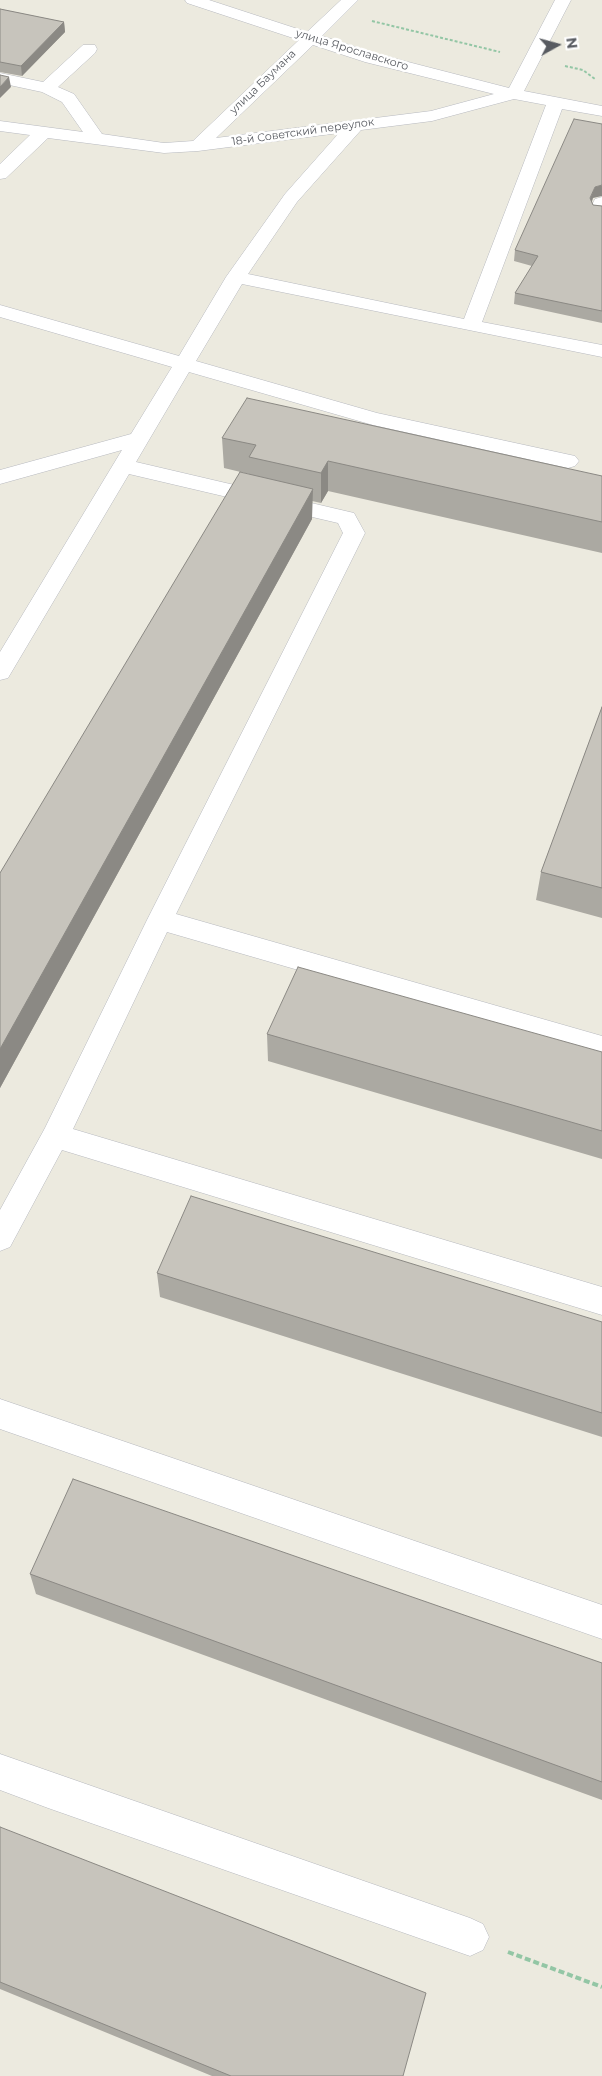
<!DOCTYPE html>
<html>
<head>
<meta charset="utf-8">
<style>
	body { margin:0 }
	#map { position:relative; width:602px; height:2076px; overflow:hidden; background:#eceadf; font-family:Montserrat,sans-serif }
	canvas { display:block }
	.north { position:absolute; left:532px; top:20px; width:50px; height:50px; -webkit-text-stroke:4px #fff; paint-order:stroke; rotate:83deg; font-size:14px; font-weight:700; line-height:20px; text-align:center; color:#585b61 }
	.north::after { content:''; display:block; margin:auto; width:18px; height:22px; background:#585b61; clip-path:polygon(50% 0,100% 100%,50% 72%,0 100%) }
</style>
</head>
<body>
<div id="map">
<canvas width="602" height="2076"></canvas>
<div class="north">N</div>
</div>
<script>
const g = document.querySelector('canvas').getContext('2d');
g.lineJoin = 'round';
function poly(rows) {
  const path = new Path2D();
  for (const r of rows) {
    path.moveTo(r[0], r[1]);
    for (let i = 2; i < r.length; i += 2) path.lineTo(r[i], r[i + 1]);
  }
  return path;
}
function trace(path, color, width, dash) {
  g.strokeStyle = color;
  g.lineWidth = width;
  g.lineCap = dash ? 'butt' : 'round';
  g.setLineDash(dash || []);
  g.stroke(path);
}
function paint(path, color) {
  g.fillStyle = color;
  g.fill(path, 'evenodd');
}
function label(font, color, halo, rows, align = 'center') {
  g.font = font + ' Montserrat,sans-serif';
  g.lineWidth = 5;
  g.setLineDash([]);
  g.textBaseline = 'middle';
  g.strokeStyle = halo;
  g.fillStyle = color;
  for (const [text, x, y, turn = 0] of rows) {
    g.save();
    g.translate(x, y);
    g.rotate((+turn || 0) * Math.PI / 180);
    g.textAlign = isNaN(turn) ? turn : align;
    if (halo) g.strokeText(text, 0, 0);
    g.fillText(text, 0, 0);
    g.restore();
  }
}
const pathFar1 = poly([
	[372,21,500,52],
	[565,66,583,70,595,79]
]);
const path = poly([
	[508,1952,602,1987]
]);
const minor = poly([
	[185,0,209,0,307,32,341,0,358,0,322,36,377,54,509,88,555,0,571,0,524,91,602,106,602,116,562,109,482,322,602,345,602,357,242,284,196,361,377,413,575,456,579,461,575,466,568,468,373,425,189,372,136,462,354,513,365,533,176,914,602,1036,602,1058,167,932,73,1129,602,1287,602,1315,62,1150,10,1247,0,1251,0,1210,45,1128,147,920,343,533,338,523,129,474,8,678,0,680,0,652,122,450,0,484,0,470,131,434,172,367,0,317,0,305,179,356,226,277,285,194,339,133,198,151,164,153,48,138,6,178,0,179,0,164,30,135,0,131,0,121,83,132,62,102,42,92,0,83,0,73,43,82,83,45,95,45,97,49,95,53,58,87,74,94,102,134,164,143,193,141,299,40,187,3,185,0],
	[313,45,365,62,494,94,431,111,216,138,313,45],
	[514,99,546,105,464,319,248,274,297,202,361,130,432,121,514,99],
	[602,197,602,216,592,214,590,210,593,203,595,199,602,197],
	[0,1399,602,1605,602,1639,0,1429,0,1399],
	[0,1754,470,1918,483,1924,489,1937,483,1950,470,1956,48,1808,0,1790,0,1754]
]);
const wall = poly([
	[0,9,64,22,65,32,22,76,0,72],
	[593,198,592,202,593,205,602,206,602,323,514,304,515,293,532,266,514,261,515,250],
	[222,438,602,476,602,553,328,491,321,503,312,501,312,519,0,1088,0,873,249,474,224,468],
	[602,707,602,918,536,900,541,872],
	[267,1034,602,1052,602,1159,268,1061],
	[157,1273,602,1322,602,1437,160,1297],
	[30,1574,602,1663,602,1800,36,1594],
	[0,1827,403,2076,212,2076,0,1989]
]);
const shadedWall = poly([
	[64,22,65,32,22,76,21,66],
	[9,77,11,87,0,98,0,87],
	[602,185,602,196,593,198,588,209,590,198,595,187],
	[328,461,328,491,321,503,321,473],
	[313,489,312,519,0,1088,0,1049]
]);
const building = poly([
	[0,9,64,22,21,66,0,62,0,9],
	[0,75,9,77,0,87,0,75],
	[574,119,602,124,602,185,595,187,590,198,593,205,602,206,602,311,515,293,538,256,515,250,574,119],
	[247,398,602,476,602,522,328,461,321,473,249,457,256,445,222,438,247,398],
	[240,472,313,489,0,1049,0,873,240,472],
	[602,707,602,888,541,872,602,707],
	[298,967,602,1052,602,1131,267,1034,298,967],
	[191,1196,602,1322,602,1413,157,1273,191,1196],
	[73,1479,602,1663,602,1782,30,1574,73,1479],
	[0,1827,426,1993,403,2076,231,2076,0,1982,0,1827]
]);
const farStreetnames = [
	["улица Ярославского",352,50,17],
	["улица Баумана",263,82,-44],
	["18-й Советский переулок",303,132,-8]
];
trace(minor, '#b7b9bf', 1);
trace(pathFar1, '#93c6a5', 2, [3, 2]);
trace(path, '#93c6a5', 4, [6, 3]);
paint(minor, '#fff');
paint(wall, '#aba9a2');
paint(shadedWall, '#8b8984');
paint(building, '#c7c4bc');
trace(building, '#8b8984', 1);
label('11px', '#585b61', '#fff', farStreetnames);
</script>
</body>
</html>
